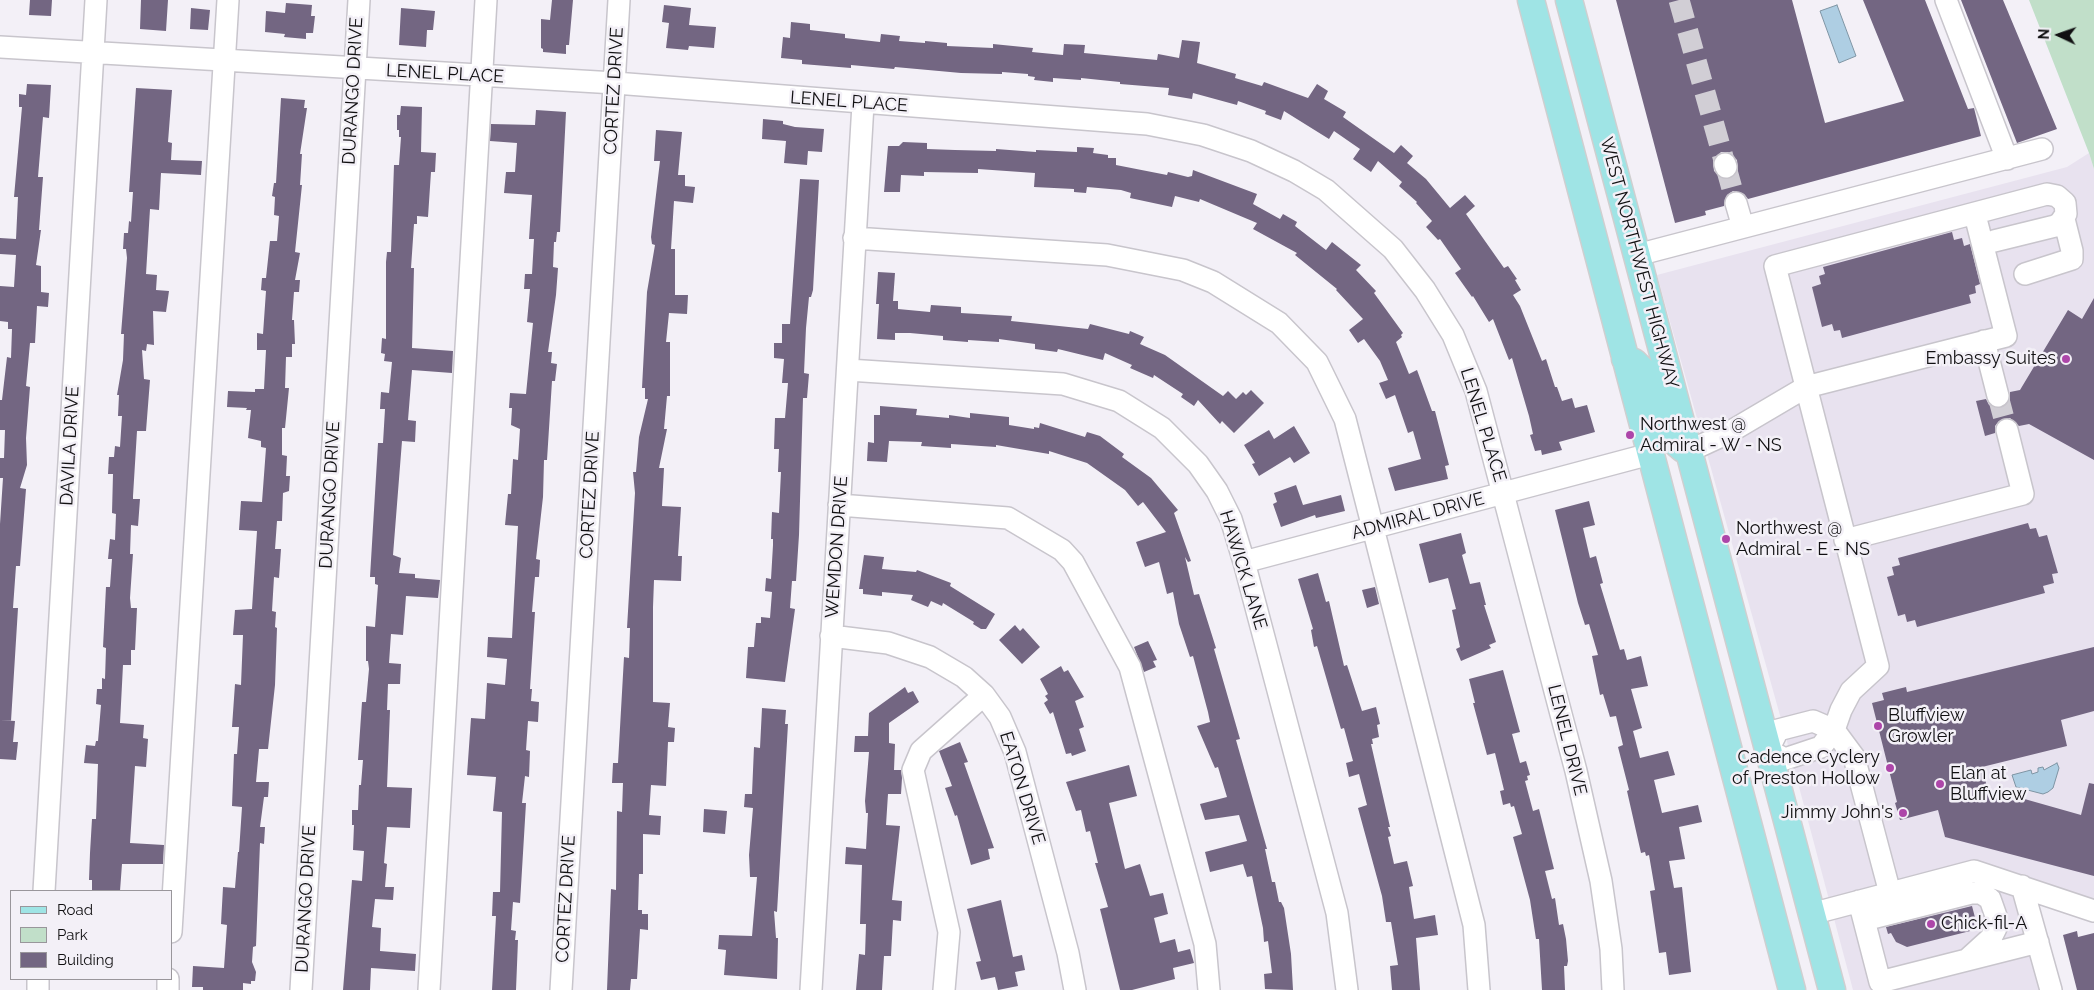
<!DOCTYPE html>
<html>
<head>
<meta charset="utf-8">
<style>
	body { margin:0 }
	#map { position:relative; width:2094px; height:990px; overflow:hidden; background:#f3f0f7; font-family:Raleway,sans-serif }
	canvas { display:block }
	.legend { position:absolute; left:10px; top:890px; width:162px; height:90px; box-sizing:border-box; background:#f3f0f7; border:1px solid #99969b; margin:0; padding:6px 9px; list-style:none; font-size:15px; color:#111012 }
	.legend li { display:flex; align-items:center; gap:10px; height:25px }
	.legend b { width:25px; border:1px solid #99969b }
	.north { position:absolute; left:2034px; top:10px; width:50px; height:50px; -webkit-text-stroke:4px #f3f0f7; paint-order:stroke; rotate:273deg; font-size:14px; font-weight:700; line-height:20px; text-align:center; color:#111012 }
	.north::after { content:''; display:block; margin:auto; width:18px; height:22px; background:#111012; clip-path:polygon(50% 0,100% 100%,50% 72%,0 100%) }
</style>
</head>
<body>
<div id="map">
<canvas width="2094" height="990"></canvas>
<ul class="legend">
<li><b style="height:6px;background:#9fe4e5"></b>Road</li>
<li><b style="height:14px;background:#c1dfc9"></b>Park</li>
<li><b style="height:14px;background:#736682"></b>Building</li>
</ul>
<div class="north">N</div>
</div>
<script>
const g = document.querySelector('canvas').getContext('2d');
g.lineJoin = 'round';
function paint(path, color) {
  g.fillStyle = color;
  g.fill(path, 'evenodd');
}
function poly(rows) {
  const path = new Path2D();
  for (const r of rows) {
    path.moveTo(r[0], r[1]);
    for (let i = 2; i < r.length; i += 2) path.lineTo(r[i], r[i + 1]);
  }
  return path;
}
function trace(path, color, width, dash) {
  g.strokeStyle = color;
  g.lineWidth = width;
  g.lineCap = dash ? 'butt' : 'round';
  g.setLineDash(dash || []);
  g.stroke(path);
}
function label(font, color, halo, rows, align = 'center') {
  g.font = font + ' Raleway,sans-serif';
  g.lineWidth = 5;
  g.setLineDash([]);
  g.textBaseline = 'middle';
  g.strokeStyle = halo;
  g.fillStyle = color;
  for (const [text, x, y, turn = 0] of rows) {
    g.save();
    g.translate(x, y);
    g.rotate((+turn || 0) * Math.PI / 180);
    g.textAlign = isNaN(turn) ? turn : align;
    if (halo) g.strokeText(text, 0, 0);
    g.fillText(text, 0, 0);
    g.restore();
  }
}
const built = poly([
	[2089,153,2094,169,2094,916,2038,900,2062,990,1853,990,1781,719,1657,275,2067,167]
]);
const green = poly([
	[2029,0,2094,0,2094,169,2089,153]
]);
const water = poly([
	[1837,5,1856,56,1839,63,1820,11,1837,5],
	[2057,763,2059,768,2053,788,2048,792,2043,794,2016,787,2012,775,2031,770,2032,774,2038,772,2038,768,2043,767,2044,770,2057,763]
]);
const building = poly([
	[30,0,52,0,51,16,29,15],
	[141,0,168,0,166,31,140,29],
	[552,0,573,0,569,45,566,45,566,54,543,52,543,49,541,48,541,19,550,20],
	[1616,0,1792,0,1825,123,1904,101,1863,0,1925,0,1968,109,1974,108,1981,136,1748,199,1744,194,1733,191,1727,195,1724,206,1705,211,1706,215,1675,223],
	[1721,152,1728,152,1737,160,1738,170,1730,179,1723,179,1714,171,1713,161],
	[1961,0,2003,0,2057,129,2017,143],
	[286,3,312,5,311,16,315,16,313,33,306,33,306,39,284,37,285,34,265,32,266,11,285,13],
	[664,5,691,8,689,25,716,27,714,48,689,46,688,50,666,48,669,23,662,22],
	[191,8,210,10,208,30,190,29],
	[401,8,435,11,433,30,427,30,426,47,399,45],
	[791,22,810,24,810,30,845,34,845,38,880,42,881,34,900,36,899,41,925,43,925,41,947,43,947,46,993,48,993,44,1033,48,1032,52,1063,55,1064,44,1085,45,1084,53,1157,60,1158,54,1179,58,1182,40,1200,42,1197,63,1236,74,1235,78,1262,86,1264,82,1308,98,1317,84,1328,91,1324,99,1346,112,1343,117,1394,153,1401,145,1413,156,1407,163,1426,179,1450,208,1465,195,1475,206,1466,214,1504,268,1508,266,1517,279,1515,280,1521,290,1513,295,1520,306,1542,361,1546,359,1555,387,1557,387,1562,401,1572,398,1575,408,1587,405,1595,432,1559,442,1562,450,1542,455,1541,450,1535,451,1530,435,1533,434,1529,416,1512,358,1509,360,1493,319,1489,322,1473,296,1472,297,1455,273,1461,269,1440,239,1438,240,1426,227,1432,221,1416,203,1417,202,1399,186,1402,182,1378,161,1371,172,1353,159,1360,149,1334,131,1329,139,1284,111,1281,120,1265,114,1266,111,1238,101,1237,105,1193,93,1192,99,1168,95,1169,88,1120,84,1120,82,1081,78,1081,80,1053,78,1053,82,1034,80,1035,77,1028,76,1028,74,1002,72,1002,74,961,73,895,67,894,69,851,65,851,68,802,64,802,60,781,58,783,37,790,38],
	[27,84,51,85,49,118,43,117,38,177,43,177,39,230,41,230,36,265,41,266,41,292,49,293,48,307,37,306,35,343,30,343,26,386,30,387,26,438,27,465,20,488,26,489,20,566,16,566,13,608,18,608,11,721,0,720,0,524,3,478,0,478,0,458,4,458,5,430,0,430,0,400,2,400,7,357,11,358,12,329,8,329,8,322,0,321,0,286,14,287,16,255,0,254,0,238,16,239,18,197,14,197,22,107,19,107,19,94,26,95],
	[136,88,172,90,168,142,172,143,171,160,202,161,201,175,161,173,159,210,150,209,146,274,157,275,156,290,169,291,166,312,153,311,154,345,147,344,146,351,142,350,144,379,150,380,146,431,137,431,133,496,133,499,140,499,138,526,131,525,130,554,133,554,130,598,131,608,137,608,135,650,131,650,131,665,123,665,120,723,144,725,143,738,148,739,146,767,135,766,130,843,164,845,163,864,122,864,120,891,92,891,92,880,89,880,90,853,92,819,96,819,98,764,84,763,86,745,95,746,96,741,98,741,101,705,96,704,97,689,102,689,102,678,105,679,106,648,103,647,106,587,110,587,112,559,108,559,110,539,115,540,116,514,112,513,113,474,108,474,109,457,114,457,115,446,120,447,122,416,118,416,119,395,117,395,123,360,124,334,121,334,127,258,126,249,123,249,124,233,128,233,129,221,131,222,133,192,129,192],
	[281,98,305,100,304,108,307,108,300,154,302,154,300,185,302,185,295,252,300,253,295,280,300,280,299,292,294,292,292,320,294,320,295,344,292,344,292,357,286,357,285,388,289,388,285,428,282,428,282,455,287,456,286,476,290,476,289,491,283,493,282,521,277,521,275,549,281,549,279,578,274,577,272,611,276,612,275,627,277,628,275,685,268,749,259,749,256,782,269,782,268,797,264,797,260,827,265,827,264,844,260,843,256,946,253,947,252,962,256,972,255,981,251,981,251,984,243,983,243,990,203,990,203,987,192,987,193,966,224,968,227,925,221,924,223,887,235,888,238,852,239,852,242,807,232,806,234,754,237,754,239,727,232,727,235,684,241,685,243,635,233,635,235,610,252,609,257,531,239,530,241,501,262,502,266,448,261,447,261,441,248,438,251,410,246,410,247,408,227,407,228,391,255,392,255,389,264,389,266,350,257,350,257,333,263,334,266,291,261,290,262,278,266,278,270,241,277,241,279,216,274,215,275,197,272,196,274,183,276,183],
	[401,106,422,107,421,152,436,153,435,172,431,172,428,217,417,216,417,224,414,224,411,268,414,268,412,348,453,351,452,373,412,370,408,420,416,421,415,442,402,441,393,555,401,558,399,573,415,574,415,578,440,580,438,598,406,596,403,635,391,634,389,663,401,664,400,684,388,684,387,710,390,710,387,787,412,788,410,828,387,827,384,863,387,864,385,887,394,887,393,900,375,899,372,927,381,928,380,951,416,954,415,971,371,968,370,990,343,990,352,880,362,881,364,851,353,850,354,825,352,825,352,810,358,810,359,785,361,785,363,760,358,760,362,702,366,702,369,669,368,661,366,661,366,626,375,627,378,585,375,584,375,577,370,577,378,443,383,443,385,409,380,409,381,392,389,393,392,362,384,361,385,354,381,353,382,338,386,339,386,262,387,252,391,252,394,165,399,165,401,137,399,137,399,130,397,130,397,115,400,115],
	[536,110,566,112,560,232,557,232,556,242,554,242,553,267,558,268,556,295,548,352,552,352,551,363,557,364,555,381,552,381,547,460,544,460,543,497,536,559,540,560,539,577,535,577,532,612,535,612,530,689,532,689,531,701,539,702,538,722,528,721,526,750,530,751,529,777,525,776,522,803,526,803,520,903,513,902,511,930,516,931,515,940,518,940,516,990,492,990,496,916,492,916,493,892,500,892,502,812,493,811,496,777,467,775,471,718,485,719,487,683,505,685,507,659,487,657,488,637,512,638,518,526,505,525,508,494,511,494,513,459,518,460,520,429,511,425,512,408,509,408,510,393,526,394,533,323,527,322,530,289,524,289,525,274,532,274,534,239,529,239,532,195,504,193,506,172,515,172,517,143,490,141,491,124,535,125],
	[763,119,783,121,783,124,795,127,824,129,822,152,808,151,807,165,784,163,786,141,762,139],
	[656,130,682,132,678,175,685,175,685,186,695,187,693,203,674,201,671,249,675,249,675,295,688,295,687,314,669,313,666,342,670,342,670,396,667,396,664,429,667,429,659,468,664,468,662,506,681,507,678,556,682,556,681,581,654,580,653,607,653,702,670,703,668,727,675,728,674,742,668,742,666,786,651,785,649,815,661,816,660,835,643,834,643,874,639,874,638,910,642,910,642,914,648,914,648,930,640,929,637,979,631,979,630,990,607,990,611,889,616,890,617,811,622,812,623,783,612,783,613,763,618,763,624,657,629,658,630,628,627,628,635,493,633,472,636,472,639,437,648,399,645,399,645,388,642,388,647,292,655,245,652,244,651,237,660,161,654,161],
	[903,142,927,143,927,149,955,150,996,151,996,149,1036,152,1036,150,1077,152,1077,147,1094,148,1093,153,1108,155,1108,158,1116,158,1116,165,1167,175,1168,172,1188,177,1192,176,1193,170,1257,194,1253,204,1280,219,1283,214,1297,222,1295,226,1326,250,1332,242,1361,265,1356,270,1376,291,1374,293,1403,333,1401,335,1402,337,1396,342,1409,374,1417,370,1432,411,1435,411,1449,465,1445,466,1448,479,1395,491,1388,468,1421,459,1413,431,1408,433,1395,395,1386,399,1379,383,1388,380,1380,361,1364,339,1358,343,1349,330,1363,319,1336,290,1337,289,1295,255,1297,253,1253,229,1257,223,1200,199,1199,202,1175,196,1172,207,1130,198,1131,193,1121,190,1087,187,1086,193,1074,192,1074,189,1034,187,1035,173,978,169,978,173,924,172,924,176,901,175,900,192,884,192,888,146,899,146],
	[800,179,819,180,813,290,811,297,809,297,806,328,804,373,809,374,807,398,803,398,799,535,796,581,792,581,790,608,795,609,785,682,746,678,748,647,754,647,756,623,761,623,761,617,770,618,772,592,765,591,766,578,771,579,773,545,773,539,771,539,772,512,779,513,781,472,778,472,779,449,774,449,775,418,785,418,788,383,782,383,784,359,774,358,774,343,782,343,782,324,790,324],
	[1952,232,1954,240,1962,238,1964,246,1970,244,1980,284,1975,286,1976,293,1969,295,1971,303,1842,338,1840,330,1834,331,1832,324,1822,327,1812,287,1821,284,1819,276,1825,274,1823,267],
	[878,272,895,273,893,301,898,301,898,309,930,312,931,305,961,307,961,313,1012,316,1011,321,1088,329,1090,324,1129,334,1130,331,1144,337,1140,344,1165,355,1223,396,1228,391,1236,399,1243,392,1246,395,1251,390,1264,403,1234,433,1222,421,1220,424,1198,400,1194,406,1181,397,1183,394,1154,375,1153,378,1130,368,1132,365,1105,353,1103,360,1058,349,1057,352,1035,349,1035,344,999,339,999,342,968,340,968,342,943,340,943,336,910,333,895,333,895,340,877,339,879,304,876,304],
	[2094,298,2094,460,2029,424,2019,426,2010,418,1999,421,1995,426,1995,433,1985,436,1976,401,1986,399,1989,405,1995,408,2006,405,2010,400,2010,392,2020,390,2068,310,2082,319],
	[880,406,917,409,916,415,949,418,949,415,970,418,970,413,1009,417,1009,425,1034,429,1034,427,1039,428,1040,423,1085,437,1087,432,1100,436,1124,454,1122,457,1151,478,1178,510,1174,513,1191,561,1188,562,1185,557,1194,595,1199,594,1216,648,1214,649,1240,739,1236,740,1267,849,1265,849,1272,882,1275,882,1279,902,1281,902,1284,908,1291,954,1293,990,1265,989,1264,974,1272,973,1268,941,1264,942,1263,928,1252,876,1247,877,1243,864,1210,872,1205,852,1247,841,1239,815,1205,820,1200,804,1227,797,1218,767,1215,768,1197,726,1210,722,1208,712,1193,656,1190,657,1179,624,1173,592,1167,594,1159,562,1145,567,1136,542,1166,532,1143,502,1138,506,1125,490,1087,463,1049,451,1049,454,996,445,996,447,951,444,951,448,921,446,922,442,889,441,887,462,867,461,868,442,874,443,874,415,880,415],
	[1294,426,1310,453,1294,463,1290,457,1259,476,1252,464,1255,463,1244,445,1269,430,1274,439],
	[1296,485,1303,505,1341,495,1345,511,1316,518,1315,515,1281,527,1273,504,1277,502,1274,493],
	[1589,501,1595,525,1583,528,1590,558,1596,556,1603,583,1600,584,1620,650,1624,649,1627,660,1641,656,1648,686,1631,689,1642,728,1633,731,1640,758,1668,751,1675,775,1654,780,1662,813,1698,805,1702,822,1679,827,1685,859,1669,861,1674,888,1682,887,1691,972,1669,975,1666,952,1659,953,1650,891,1655,890,1649,855,1646,856,1645,852,1641,853,1627,791,1629,790,1618,747,1623,745,1616,716,1610,717,1603,694,1600,695,1592,656,1598,655,1589,624,1585,625,1578,603,1555,510],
	[2028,523,2030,529,2036,528,2039,537,2047,535,2058,573,2052,574,2054,583,2043,586,2045,593,1917,627,1915,620,1907,622,1905,614,1898,616,1887,577,1894,575,1892,567,1900,565,1898,558],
	[1461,533,1466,553,1462,555,1470,584,1480,582,1486,605,1484,605,1496,642,1489,645,1491,648,1461,661,1456,649,1460,647,1452,610,1456,609,1448,578,1429,583,1419,544],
	[864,555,884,557,882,569,916,572,917,570,951,583,950,586,995,614,986,629,981,629,973,624,974,622,943,603,942,606,931,601,928,607,911,600,913,595,882,592,882,596,863,594,863,589,859,589],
	[1318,573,1326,602,1329,601,1344,666,1347,665,1362,711,1376,707,1380,724,1377,725,1379,737,1372,739,1373,744,1371,744,1390,827,1388,827,1391,836,1388,837,1394,864,1407,861,1413,886,1409,887,1414,919,1435,915,1438,935,1416,938,1420,990,1392,990,1390,966,1398,965,1391,922,1386,922,1382,896,1358,808,1367,805,1359,774,1349,777,1346,763,1353,761,1344,728,1341,729,1317,646,1314,647,1311,630,1313,629,1298,579],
	[1375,587,1379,604,1367,608,1362,590],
	[1015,625,1020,631,1023,628,1040,647,1022,664,999,640],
	[1148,641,1157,660,1153,661,1156,667,1144,672,1134,647],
	[2094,647,2094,711,2061,720,2067,746,1982,767,1989,795,2020,802,2021,798,2081,815,2089,783,2094,784,2094,876,1945,837,1938,810,1900,820,1895,803,1897,802,1872,703,1884,700,1882,693,1906,687,1907,692],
	[1061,666,1064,672,1068,670,1084,697,1075,701,1084,727,1079,729,1086,751,1072,756,1071,753,1066,754,1053,712,1050,714,1044,703,1048,700,1045,696,1048,694,1040,679],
	[1503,670,1520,732,1512,734,1520,763,1526,761,1530,775,1527,776,1528,780,1525,781,1533,811,1539,809,1554,869,1545,871,1552,899,1555,898,1559,925,1563,924,1566,939,1568,961,1567,966,1564,966,1565,990,1542,990,1539,939,1536,939,1530,900,1513,837,1522,834,1514,806,1511,807,1510,803,1503,805,1500,791,1504,790,1495,753,1487,755,1473,703,1475,703,1469,679],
	[905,687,908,693,913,691,919,702,889,723,889,743,895,744,894,770,901,770,902,778,901,794,888,794,886,825,900,826,892,900,902,901,901,921,893,920,891,956,884,956,882,990,856,990,859,954,865,955,866,924,860,924,862,865,845,864,846,847,866,849,868,813,866,813,865,801,869,752,854,752,855,736,868,736,869,713],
	[762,708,786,710,785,724,788,724,777,912,774,911,776,938,778,938,777,979,724,975,726,950,718,949,719,935,752,936,757,877,750,877,749,855,753,808,744,807,745,794,752,794,754,747,760,748],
	[0,720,15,721,13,742,18,742,16,760,0,759],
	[960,742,968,762,964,763,994,848,988,849,990,859,971,865,957,815,955,816,945,788,952,786,939,751],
	[1129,765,1137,796,1109,803,1125,869,1140,864,1150,896,1163,893,1168,914,1154,918,1160,943,1175,939,1178,952,1190,949,1194,963,1173,968,1175,979,1132,990,1120,990,1100,909,1108,907,1095,863,1098,863,1090,831,1086,832,1081,810,1076,811,1066,782],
	[704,809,727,811,725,834,703,832],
	[1001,900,1013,957,1022,955,1025,970,1015,972,1018,986,998,990,995,977,981,980,976,962,981,961,967,909],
	[1972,906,1978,929,1907,947,1896,942,1891,933,1888,934,1886,927],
	[2077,931,2078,937,2094,933,2094,990,2077,990,2063,935]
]);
const minorTunnel = poly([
	[1679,0,1725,164],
	[1726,167,1736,203],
	[1998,396,2007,430]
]);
const minor = poly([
	[1946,0,2007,159],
	[0,47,615,83,1147,124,1203,135,1251,151,1294,171,1326,190,1393,249,1425,290,1453,335,1476,391,1576,771,1601,881,1611,949,1613,990],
	[1725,164,1726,167],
	[1736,203,1743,227],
	[854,238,1107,255,1183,270,1213,282,1279,323,1317,362,1345,419,1373,528,1474,925,1479,990],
	[1637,255,2042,149],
	[2025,274,2072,259,2072,251,2064,219],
	[1984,341,1998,396],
	[848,370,1063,384,1119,401,1162,428,1198,464,1217,491,1231,519,1244,562,1337,913,1347,990],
	[1689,451,1728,433,1806,387,2006,336,1975,215],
	[839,505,1008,518,1062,550,1073,562,1130,667,1205,944,1209,990],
	[1845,540,2023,494,2007,430],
	[1244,562,1650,454],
	[831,636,888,643,930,657,964,677,984,695,1000,717,1015,752,1068,953,1075,990],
	[2022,886,2051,990],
	[44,891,96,0],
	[1890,893,1854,757,1834,730,1813,721,1778,730,1768,750,1785,759,1821,747,1834,730,1841,710,1851,691,1878,666,1775,266,2047,194,2057,196,2065,203,2066,214,2060,223,2055,226,1994,241],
	[1859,901,1880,982,2038,942],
	[1811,914,1974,871,2094,911],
	[1864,920,1971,893,1981,893,1990,899,1996,916,1996,928,1991,938,1969,958],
	[171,932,228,0],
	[38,990,38,979],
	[168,990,168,979],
	[301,990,359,0],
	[429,990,486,0],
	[561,990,619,0],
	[811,990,863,104],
	[944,990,949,932,913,770,921,751,984,695]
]);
const major = poly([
	[1531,0,1792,990],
	[1569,0,1832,990],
	[1625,359,1634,362,1646,374,1660,418,1669,437,1683,449]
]);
const markers = [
	[2066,359,5,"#ad46a9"],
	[1630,435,5,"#ad46a9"],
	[1726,539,5,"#ad46a9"],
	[1878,726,5,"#ad46a9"],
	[1890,768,5,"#ad46a9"],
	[1940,784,5,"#ad46a9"],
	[1903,813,5,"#ad46a9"],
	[1931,924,5,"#ad46a9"]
];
const streetNames = [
	["LENEL PLACE",445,74,3],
	["DURANGO DRIVE",353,91,-87],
	["CORTEZ DRIVE",614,91,-87],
	["LENEL PLACE",849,102,4],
	["WEST NORTHWEST HIGHWAY",1639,263,75],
	["LENEL PLACE",1483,425,73],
	["DAVILA DRIVE",70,446,-87],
	["DURANGO DRIVE",330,495,-87],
	["CORTEZ DRIVE",590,495,-87],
	["ADMIRAL DRIVE",1418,516,-15],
	["WEMDON DRIVE",837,547,-86],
	["HAWICK LANE",1243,570,73],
	["LENEL DRIVE",1567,740,76],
	["EATON DRIVE",1022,788,73],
	["DURANGO DRIVE",306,899,-87],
	["CORTEZ DRIVE",566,899,-87]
];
const poiNames = [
	["Embassy Suites",2056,359,"right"],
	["Northwest @",1640,425],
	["Admiral - W - NS",1640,446],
	["Northwest @",1736,529],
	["Admiral - E - NS",1736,550],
	["Bluffview",1888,716],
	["Growler",1888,737],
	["Cadence Cyclery",1880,758,"right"],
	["of Preston Hollow",1880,779,"right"],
	["Elan at",1950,774],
	["Bluffview",1950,795],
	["Jimmy John's",1893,813,"right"],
	["Chick-fil-A",1941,924]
];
paint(built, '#e8e2ef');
paint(green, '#c1dfc9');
paint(water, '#aecee3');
trace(water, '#7f95a4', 1);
paint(building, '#736682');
trace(minorTunnel, '#d1ced5', 21, [21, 11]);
trace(minor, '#c8c5cc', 24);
trace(major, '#cfcfd0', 29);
trace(minor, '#fff', 21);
trace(major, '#9fe4e5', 26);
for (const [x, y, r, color] of markers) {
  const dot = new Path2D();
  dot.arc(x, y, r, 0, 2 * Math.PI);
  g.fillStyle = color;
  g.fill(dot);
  trace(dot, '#f3f0f7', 2);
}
label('18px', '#111012', '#f3f0f7', streetNames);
label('18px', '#111012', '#f3f0f7', poiNames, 'left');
</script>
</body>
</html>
